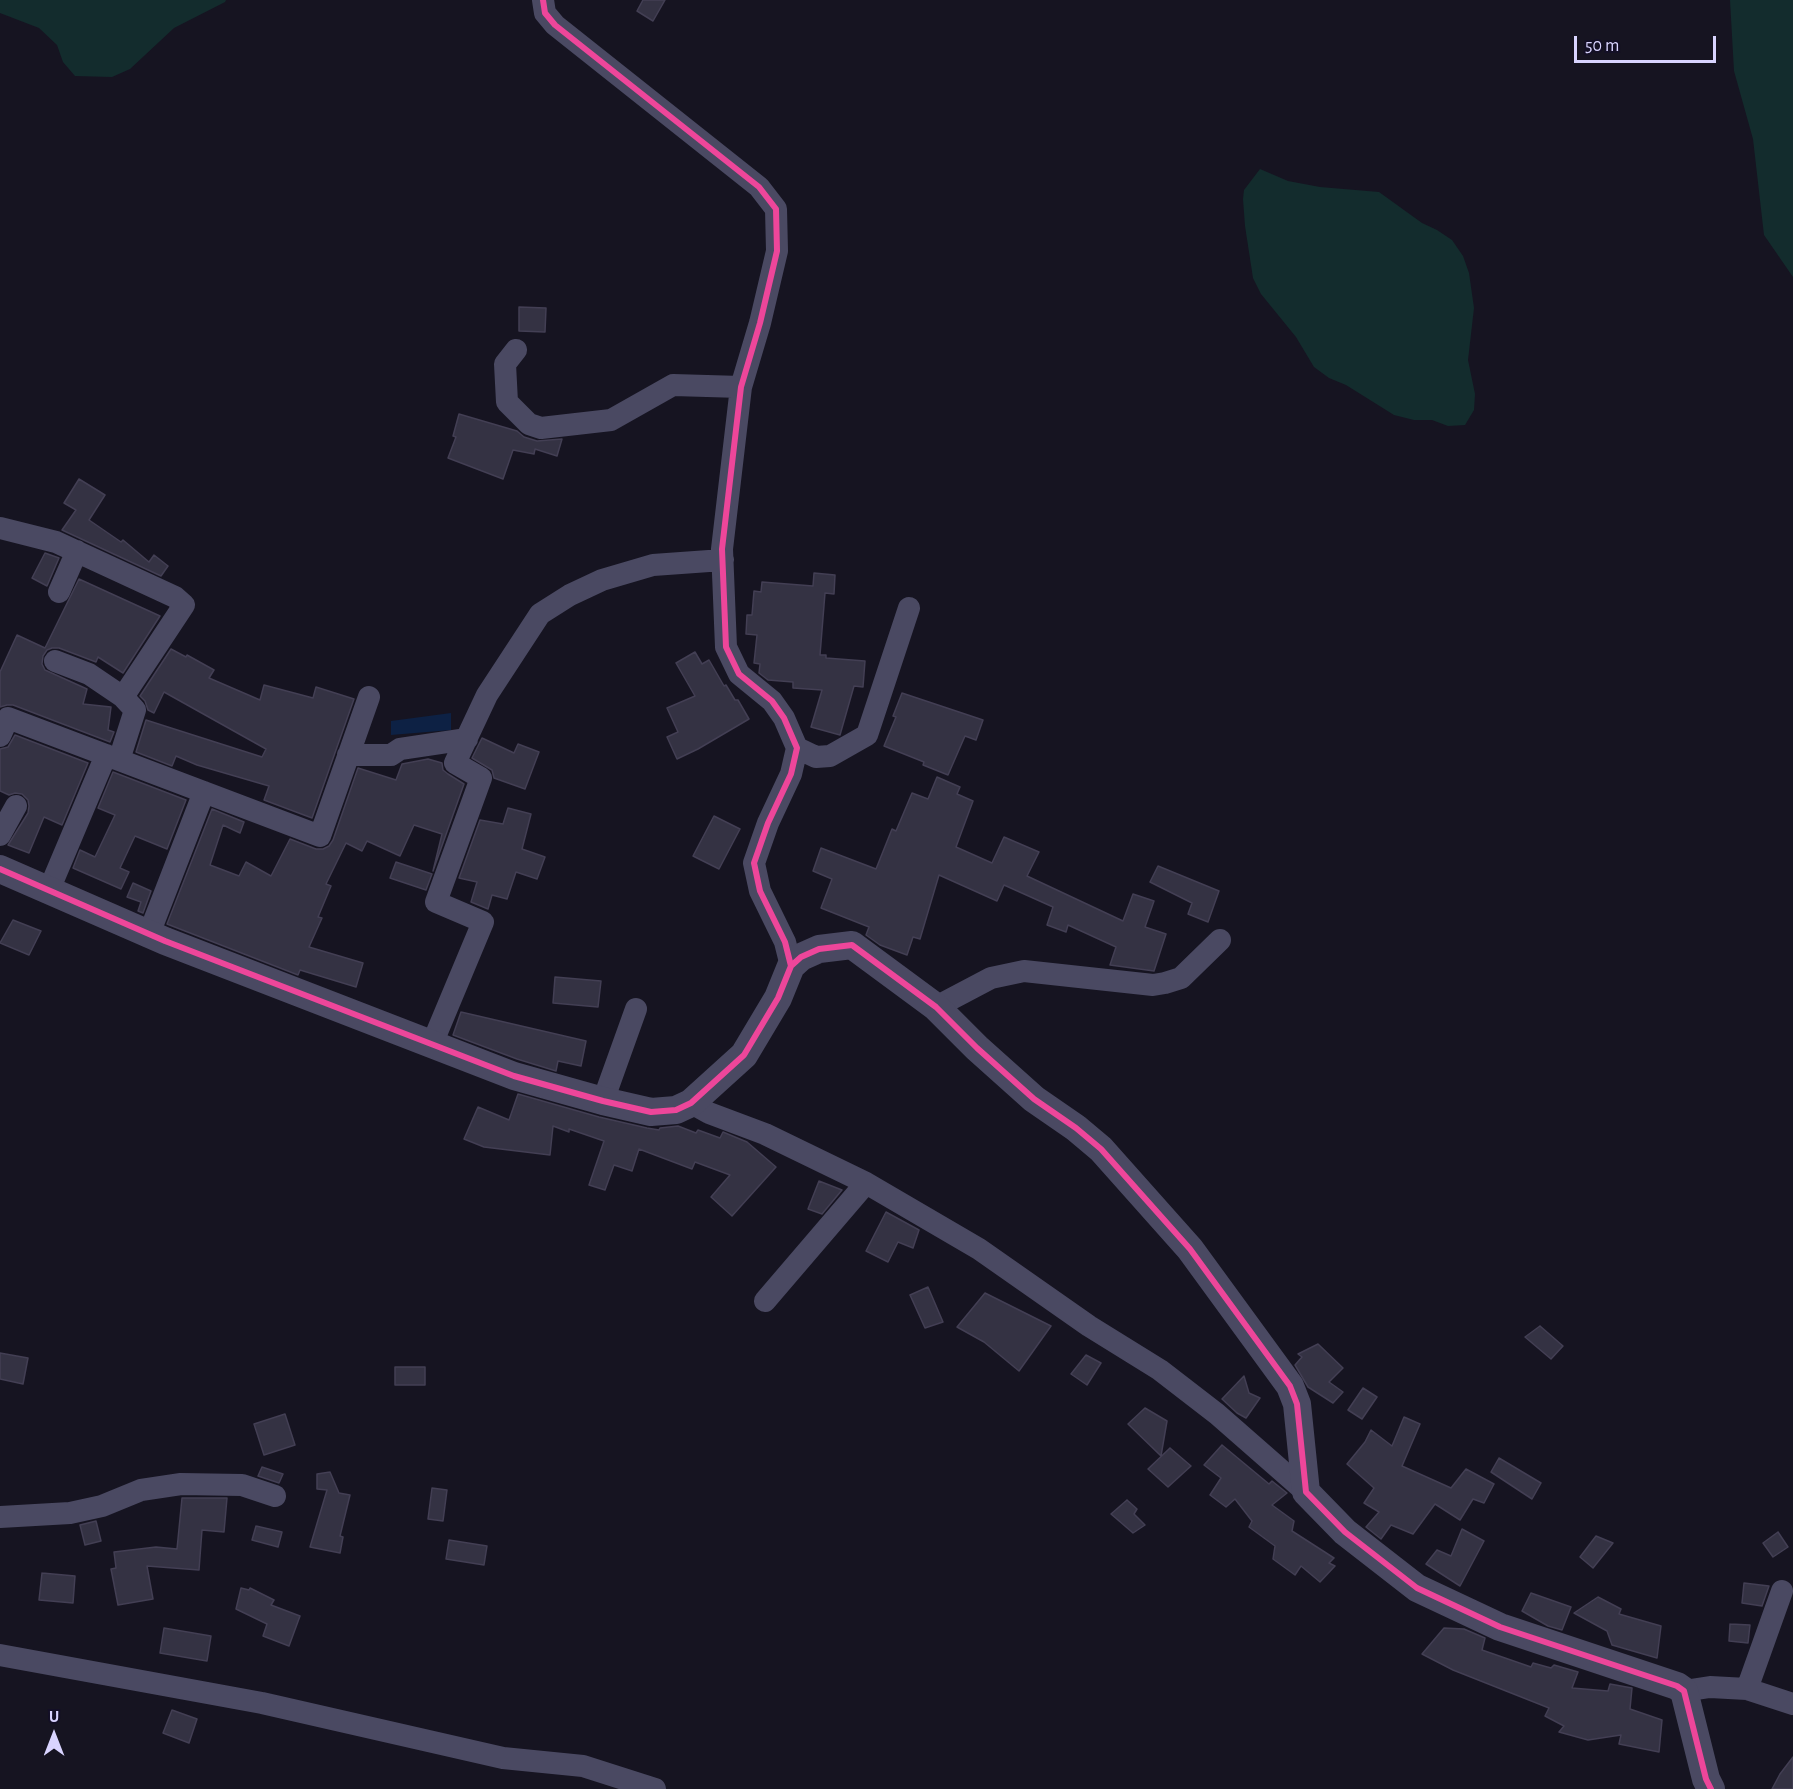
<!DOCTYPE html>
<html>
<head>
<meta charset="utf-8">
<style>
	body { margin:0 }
	#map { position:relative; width:1793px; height:1789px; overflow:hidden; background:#161421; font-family:"Alegreya Sans",sans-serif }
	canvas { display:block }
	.north { position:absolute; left:24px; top:1705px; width:60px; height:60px; -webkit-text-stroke:4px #130f26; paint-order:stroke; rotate:0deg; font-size:16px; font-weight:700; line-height:24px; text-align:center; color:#d9d4ff }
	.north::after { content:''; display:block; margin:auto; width:21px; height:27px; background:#d9d4ff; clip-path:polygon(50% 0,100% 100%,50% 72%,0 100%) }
	.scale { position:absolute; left:1574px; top:36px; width:142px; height:27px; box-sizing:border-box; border:3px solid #d9d4ff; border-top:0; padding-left:8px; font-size:18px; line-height:21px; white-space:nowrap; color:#d9d4ff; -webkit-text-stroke:4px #130f26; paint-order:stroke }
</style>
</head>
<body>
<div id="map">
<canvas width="1793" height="1789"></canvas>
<div class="north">U</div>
<div class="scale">50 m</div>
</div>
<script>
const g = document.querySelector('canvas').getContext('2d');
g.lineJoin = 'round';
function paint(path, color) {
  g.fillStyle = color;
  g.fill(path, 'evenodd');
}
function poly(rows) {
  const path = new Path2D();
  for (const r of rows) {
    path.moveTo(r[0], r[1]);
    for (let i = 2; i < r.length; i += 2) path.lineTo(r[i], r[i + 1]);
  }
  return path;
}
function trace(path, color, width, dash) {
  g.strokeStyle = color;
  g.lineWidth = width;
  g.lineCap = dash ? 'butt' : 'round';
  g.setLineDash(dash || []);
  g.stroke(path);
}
const green = poly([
	[0,0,226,0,225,2,174,28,130,69,112,77,75,76,63,62,57,45,39,28,0,13],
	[1730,0,1793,0,1793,277,1764,235,1753,139,1734,71],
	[1260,169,1288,181,1320,187,1379,192,1422,223,1437,230,1452,240,1463,256,1469,273,1474,308,1468,360,1475,394,1474,410,1465,425,1448,426,1432,420,1414,420,1394,415,1346,385,1329,378,1314,367,1296,337,1261,294,1253,278,1245,226,1243,199,1244,190]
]);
const water = poly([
	[451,713,451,730,391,735,391,721]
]);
const building = poly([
	[643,0,665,0,653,21,637,11,643,0],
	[519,307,546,308,545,332,519,331,519,307],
	[459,414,517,431,524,437,537,441,562,439,557,456,535,449,534,454,513,450,503,479,448,458,456,437,453,436,459,414],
	[79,479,105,495,89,520,121,542,123,540,149,562,154,555,168,566,161,576,62,530,76,510,64,503,79,479],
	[45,553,59,558,47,586,32,578,45,553],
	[814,573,835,575,834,594,825,593,820,655,826,655,826,658,865,661,863,687,854,686,840,735,811,727,822,690,793,688,793,682,768,680,759,673,760,664,754,663,757,635,746,634,747,615,752,615,754,591,761,592,762,582,813,586,814,573],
	[79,579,160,616,123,673,98,657,96,662,59,648,52,648,47,650,43,656,42,664,45,670,87,689,83,704,111,707,108,730,114,732,110,742,13,705,7,705,0,707,0,672,17,635,45,648,79,579],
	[171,649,186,657,187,655,214,670,209,678,260,700,264,685,313,698,316,687,354,699,312,818,264,800,269,786,197,765,176,756,172,766,136,752,146,720,262,757,266,749,164,692,154,713,148,710,145,701,140,696,171,649],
	[695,652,702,664,709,660,724,686,726,685,735,700,738,700,749,719,698,749,677,759,667,737,678,732,667,708,695,696,676,663,695,652],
	[902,693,983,720,976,740,965,736,948,775,923,765,924,762,884,746,896,717,893,716,902,693],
	[15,735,88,763,62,825,44,817,29,853,8,845,28,813,29,806,28,800,22,794,15,793,9,795,0,791,0,749,8,747,15,735],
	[482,738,514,753,518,744,539,752,525,789,494,778,492,770,472,758,482,738],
	[428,759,442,763,443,770,448,774,464,784,433,871,442,834,414,825,400,856,367,841,362,851,346,843,326,884,331,886,318,917,322,918,309,947,363,963,356,987,300,970,298,975,167,924,212,809,244,822,240,833,223,825,210,865,239,876,246,862,271,876,290,839,316,849,323,849,329,846,333,840,358,768,396,780,402,764,428,759],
	[113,772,186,800,167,849,135,836,120,868,129,872,121,889,73,868,80,850,95,857,115,815,98,808,113,772],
	[937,777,960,787,957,794,973,801,956,847,992,863,1004,837,1039,852,1027,876,1123,921,1133,894,1154,901,1145,927,1166,934,1154,971,1110,965,1116,947,1068,925,1066,932,1047,925,1053,907,1004,885,997,901,939,875,920,939,913,937,907,955,880,945,866,935,869,927,821,908,832,879,813,871,821,848,876,869,892,829,896,831,912,793,928,799,937,777],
	[508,808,531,814,522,849,545,857,537,879,516,872,507,899,492,895,488,909,471,902,477,882,459,878,480,820,503,824,508,808],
	[714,816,740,829,719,869,693,856,714,816],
	[396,862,432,874,426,890,390,878,396,862],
	[1158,866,1219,891,1208,922,1188,914,1192,903,1150,882,1158,866],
	[133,883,151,891,143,913,138,911,141,902,127,897,133,883],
	[13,920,41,931,29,955,0,943,13,920],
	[555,977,601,981,598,1007,553,1003,555,977],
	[461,1012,586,1041,581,1066,558,1061,556,1071,517,1059,453,1035,461,1012],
	[518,1094,599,1117,647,1128,659,1130,660,1128,678,1126,696,1133,698,1130,720,1138,723,1132,747,1142,776,1167,732,1216,711,1197,730,1175,695,1162,692,1169,639,1149,632,1171,614,1165,605,1190,589,1185,604,1141,569,1129,569,1132,553,1126,550,1155,484,1147,464,1139,478,1107,509,1120,518,1094],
	[819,1181,842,1190,822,1214,808,1209,819,1181],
	[886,1212,919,1230,913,1248,898,1242,888,1262,866,1251,886,1212],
	[928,1287,943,1322,925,1328,910,1295,928,1287],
	[985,1293,1051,1326,1019,1371,984,1342,957,1327,985,1293],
	[1540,1326,1563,1346,1551,1359,1525,1337,1540,1326],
	[1318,1344,1343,1368,1329,1382,1343,1392,1333,1403,1308,1387,1295,1365,1302,1357,1298,1354,1318,1344],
	[0,1353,28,1358,23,1384,0,1379,0,1353],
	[1086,1355,1101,1363,1087,1385,1071,1374,1086,1355],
	[395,1367,425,1367,425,1385,395,1385,395,1367],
	[1244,1376,1249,1393,1260,1398,1246,1418,1237,1413,1222,1399,1244,1376],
	[1363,1388,1377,1397,1362,1419,1348,1410,1363,1388],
	[1145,1408,1167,1421,1161,1456,1128,1424,1145,1408],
	[285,1414,295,1445,264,1455,254,1424,285,1414],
	[1404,1417,1420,1424,1402,1466,1451,1488,1466,1469,1494,1484,1484,1503,1473,1499,1460,1520,1435,1504,1413,1534,1391,1525,1381,1539,1366,1527,1379,1512,1364,1503,1374,1488,1347,1464,1365,1442,1371,1430,1392,1446,1404,1417],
	[1222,1445,1269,1484,1272,1481,1287,1493,1272,1505,1294,1521,1292,1531,1334,1558,1329,1563,1335,1566,1320,1582,1301,1566,1295,1575,1273,1559,1275,1546,1249,1527,1252,1521,1235,1499,1226,1507,1210,1495,1221,1478,1204,1465,1222,1445],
	[1170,1448,1191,1466,1168,1487,1148,1469,1170,1448],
	[1499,1458,1541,1483,1532,1499,1491,1472,1499,1458],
	[262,1467,283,1474,279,1483,258,1476,262,1467],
	[330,1472,339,1493,350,1495,340,1536,343,1537,340,1553,310,1547,327,1490,317,1489,317,1474,330,1472],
	[432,1488,447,1490,443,1521,428,1519,432,1488],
	[182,1498,227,1498,224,1532,202,1530,199,1570,147,1566,153,1599,118,1605,111,1569,116,1568,114,1552,156,1547,177,1549,182,1498],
	[1127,1500,1137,1509,1134,1514,1145,1525,1133,1533,1111,1514,1127,1500],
	[96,1521,101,1541,85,1545,80,1525,96,1521],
	[256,1526,282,1532,278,1547,252,1540,256,1526],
	[1462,1529,1484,1541,1460,1586,1426,1564,1437,1550,1451,1556,1462,1529],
	[1778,1532,1788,1547,1773,1557,1763,1543,1778,1532],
	[1596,1536,1613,1543,1593,1568,1580,1557,1596,1536],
	[449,1540,487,1546,484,1565,446,1559,449,1540],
	[42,1573,75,1576,73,1603,39,1600,42,1573],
	[1744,1583,1769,1586,1762,1606,1742,1603,1744,1583],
	[241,1588,249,1590,250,1588,274,1600,271,1605,300,1616,289,1646,263,1636,267,1624,236,1609,241,1588],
	[1531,1593,1571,1607,1562,1630,1548,1626,1522,1611,1531,1593],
	[1598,1597,1621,1609,1619,1614,1661,1626,1657,1658,1612,1645,1607,1631,1574,1613,1598,1597],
	[1730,1624,1750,1625,1748,1643,1729,1641,1730,1624],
	[164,1628,211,1636,207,1661,160,1653,164,1628],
	[1444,1628,1464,1629,1485,1638,1482,1650,1531,1667,1533,1663,1551,1668,1554,1665,1578,1672,1572,1688,1608,1691,1610,1684,1632,1688,1630,1709,1662,1720,1659,1752,1619,1744,1621,1735,1588,1740,1559,1732,1564,1726,1545,1716,1549,1708,1453,1670,1422,1654,1444,1628],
	[172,1710,197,1719,189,1743,163,1733,172,1710],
	[1793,1757,1793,1789,1772,1789,1780,1774,1793,1757]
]);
const minor = poly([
	[543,0,545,13,555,25,759,187,776,209,777,251,760,323,741,387,722,549,726,647,739,674,772,701,784,718,797,748,791,774,768,823,754,863,760,891,785,942,791,966],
	[516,350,505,364,507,402,529,424,541,428,611,420,673,385,741,387],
	[0,528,56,542,175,597,184,605,123,697,135,710,119,760],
	[59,592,77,551],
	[55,661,89,674,123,697],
	[0,736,8,718,320,836,369,697],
	[797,748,816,757,830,756,867,735,909,608],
	[348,755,391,755,400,749,467,739],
	[0,835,16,806],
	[49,890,106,755],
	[149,934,204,792],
	[936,1007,991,978,1024,971,1153,985,1165,983,1181,978,1220,940],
	[432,1044,483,922,436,902,481,778,455,763,487,695,540,614,570,595,602,580,653,565,723,560],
	[603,1101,636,1009],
	[691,1103,709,1113,765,1134,866,1183,979,1249,1089,1326,1160,1370,1217,1414,1306,1492],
	[765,1301,866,1183],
	[0,1517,70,1513,102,1506,141,1490,181,1484,242,1485,275,1496],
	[0,1655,262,1703,503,1758,583,1766,655,1789],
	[1747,1689,1782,1591],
	[1684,1691,1710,1687,1747,1689,1793,1704]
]);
const tertiary = poly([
	[0,869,165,941,514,1076,603,1101,651,1112,676,1110,691,1103,744,1055,778,998,791,966,801,957,819,949,852,945,936,1007,977,1048,1034,1099,1076,1128,1101,1149,1190,1249,1290,1386,1297,1404,1306,1492,1345,1532,1417,1588,1500,1627,1677,1686,1684,1691,1706,1779,1711,1789]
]);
const cycleway = poly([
	[543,0,545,13,555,25,759,187,776,209,777,251,760,323,741,387,722,549,726,647,739,674,772,701,784,718,797,748,791,774,768,823,754,863,760,891,785,942,791,966],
	[0,869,165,941,514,1076,603,1101,651,1112,676,1110,691,1103,744,1055,778,998,791,966,801,957,819,949,852,945,936,1007,977,1048,1034,1099,1076,1128,1101,1149,1190,1249,1290,1386,1297,1404,1306,1492,1345,1532,1417,1588,1500,1627,1677,1686,1684,1691,1706,1779,1711,1789]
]);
paint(green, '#132c2d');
paint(water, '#0d2144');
paint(building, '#343243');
trace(building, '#433f54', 1.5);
trace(minor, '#4a4962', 22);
trace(tertiary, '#4a4962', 28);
trace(cycleway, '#ed469a', 6);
</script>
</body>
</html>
